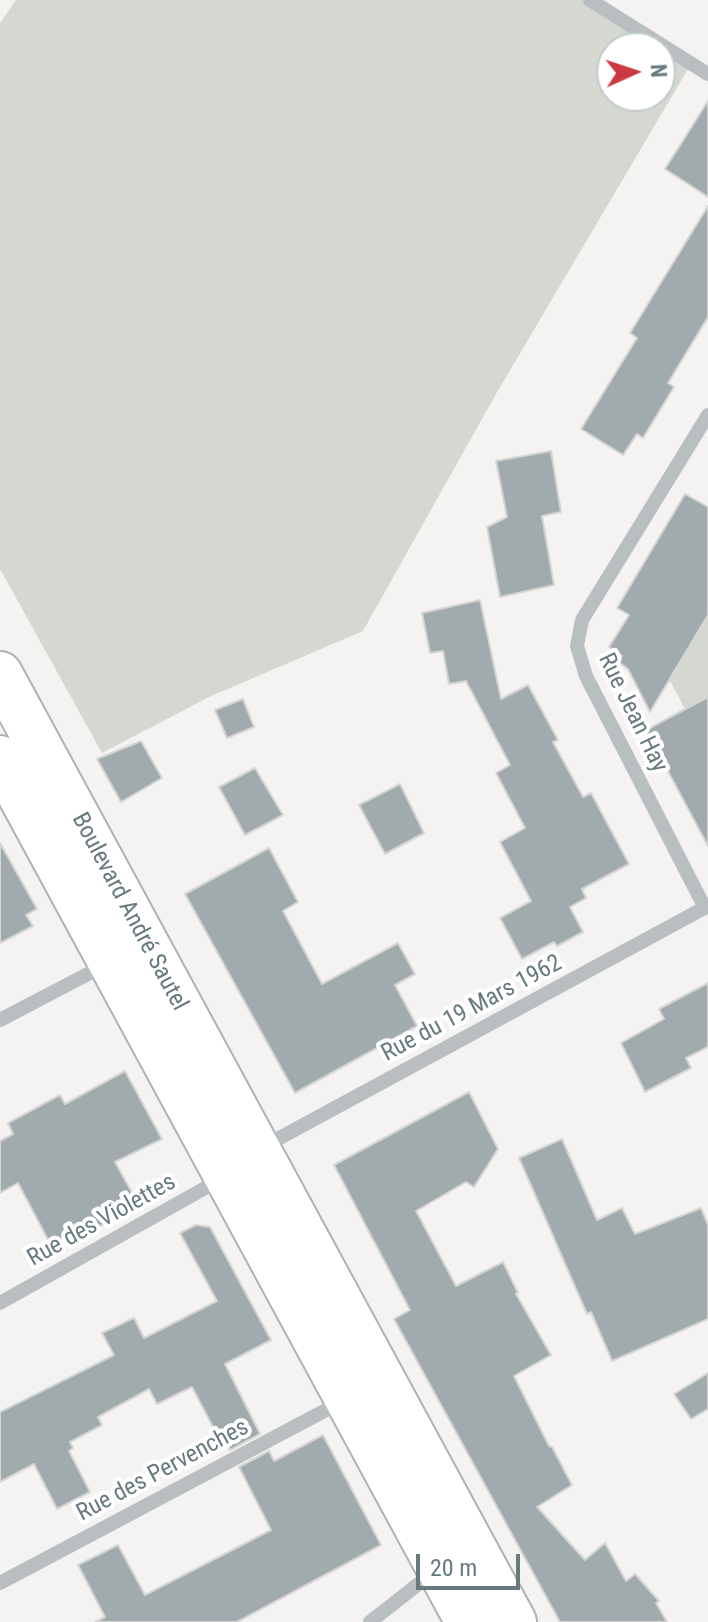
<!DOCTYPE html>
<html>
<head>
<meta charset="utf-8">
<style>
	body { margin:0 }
	#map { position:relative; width:708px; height:1622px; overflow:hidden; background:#f4f3f1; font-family:"Roboto Condensed",sans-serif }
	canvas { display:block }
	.north { position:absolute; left:596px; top:32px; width:80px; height:80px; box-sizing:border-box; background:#fff; border:2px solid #c2cacb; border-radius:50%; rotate:87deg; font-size:22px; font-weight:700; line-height:32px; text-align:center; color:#677a7e }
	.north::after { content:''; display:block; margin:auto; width:28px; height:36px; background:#cb3a41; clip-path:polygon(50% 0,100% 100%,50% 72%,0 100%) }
	.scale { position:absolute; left:416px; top:1554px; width:104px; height:36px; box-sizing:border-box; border:4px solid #677a7e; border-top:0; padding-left:10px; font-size:24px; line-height:28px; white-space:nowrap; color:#677a7e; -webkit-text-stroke:6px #fff; paint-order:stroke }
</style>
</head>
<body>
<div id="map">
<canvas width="708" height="1622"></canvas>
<div class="north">N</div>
<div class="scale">20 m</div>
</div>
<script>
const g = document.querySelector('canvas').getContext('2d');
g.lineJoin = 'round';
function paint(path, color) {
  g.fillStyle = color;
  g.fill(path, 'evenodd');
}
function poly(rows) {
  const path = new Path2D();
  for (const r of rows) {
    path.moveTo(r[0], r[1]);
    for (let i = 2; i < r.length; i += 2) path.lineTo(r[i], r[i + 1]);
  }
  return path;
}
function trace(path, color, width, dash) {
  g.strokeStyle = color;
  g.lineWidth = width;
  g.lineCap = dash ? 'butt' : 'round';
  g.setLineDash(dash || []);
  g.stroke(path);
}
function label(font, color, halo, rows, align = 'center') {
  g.font = font + ' "Roboto Condensed",sans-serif';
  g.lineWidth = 8;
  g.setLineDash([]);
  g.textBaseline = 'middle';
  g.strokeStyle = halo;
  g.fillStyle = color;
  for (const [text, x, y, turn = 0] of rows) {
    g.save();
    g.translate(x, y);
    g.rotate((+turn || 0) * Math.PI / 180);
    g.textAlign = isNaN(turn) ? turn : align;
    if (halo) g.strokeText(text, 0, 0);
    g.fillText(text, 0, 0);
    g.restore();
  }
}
const green = poly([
	[16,0,588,0,691,64,496,394,363,631,209,697,102,753,0,569,0,23],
	[612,48,660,48,660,96,612,96],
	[708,583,708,697,685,709,662,666,687,651,701,626]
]);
const building = poly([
	[708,101,708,197,665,169,708,101],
	[708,206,708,317,668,383,674,387,643,438,637,434,623,455,581,429,637,338,630,333,708,206],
	[551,451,561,512,542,516,554,585,500,597,487,527,507,517,496,461,551,451],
	[685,494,708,507,708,615,650,712,628,669,619,662,622,656,609,647,629,615,617,608,685,494],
	[480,600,501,699,528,685,558,740,553,742,583,797,591,793,629,864,582,889,586,898,570,907,583,932,557,946,554,942,522,959,500,918,531,901,500,842,525,828,496,773,510,765,466,681,449,684,443,651,430,653,422,613,480,600],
	[708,697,708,846,646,730,708,697],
	[243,699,254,727,227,738,215,710,243,699],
	[141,741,162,778,121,802,97,759,141,741],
	[255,768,283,815,245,835,219,787,255,768],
	[400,784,424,833,385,854,359,805,400,784],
	[0,843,37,909,26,915,33,926,0,943,0,843],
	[269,848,298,902,283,911,322,984,398,943,415,974,395,985,417,1026,295,1093,185,894,269,848],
	[708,983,708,1047,686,1058,691,1068,645,1092,621,1043,664,1019,659,1009,708,983],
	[125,1071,162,1139,115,1162,139,1205,54,1251,18,1183,0,1193,0,1141,13,1134,8,1123,60,1095,65,1104,125,1071],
	[469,1092,498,1149,474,1187,466,1182,416,1211,456,1286,503,1262,518,1293,516,1294,551,1355,514,1376,549,1446,552,1447,572,1485,537,1507,585,1560,605,1543,626,1581,635,1574,659,1601,656,1603,667,1622,560,1622,394,1319,410,1310,334,1165,469,1092],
	[562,1139,597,1220,622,1208,635,1234,701,1208,708,1225,708,1319,612,1361,591,1312,587,1314,519,1158,562,1139],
	[196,1225,210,1227,271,1340,225,1364,260,1434,230,1450,225,1440,221,1442,192,1387,157,1404,149,1389,98,1417,102,1425,70,1442,73,1448,69,1451,90,1492,57,1509,34,1464,0,1482,0,1412,114,1355,102,1333,134,1318,144,1338,217,1301,180,1233,196,1225],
	[708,1373,708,1409,691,1419,674,1394,708,1373],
	[323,1435,381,1545,237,1622,95,1622,105,1617,78,1565,118,1545,145,1595,271,1530,239,1467,269,1451,274,1461,323,1435]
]);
const minor = poly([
	[590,0,708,74],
	[705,908,586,676,577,646,582,620,708,415],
	[0,1020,107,964],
	[261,1148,708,906],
	[0,1303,223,1178],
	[0,1583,343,1401],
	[370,1622,435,1571]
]);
const major = poly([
	[0,674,514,1622],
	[0,758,468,1622]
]);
const streetNames = [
	["Rue Jean Hay",632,713,64],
	["Boulevard André Sautel",129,912,62],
	["Rue du 19 Mars 1962",472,1009,-28],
	["Rue des Violettes",102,1221,-29],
	["Rue des Pervenches",163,1471,-28]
];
paint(green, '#d5d8d1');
paint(building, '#a1abad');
trace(building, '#d5d5d4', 2);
trace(major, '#adb3b4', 48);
trace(minor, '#b9bfc0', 14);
trace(major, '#fff', 44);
label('24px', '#677a7e', '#fff', streetNames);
</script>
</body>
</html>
